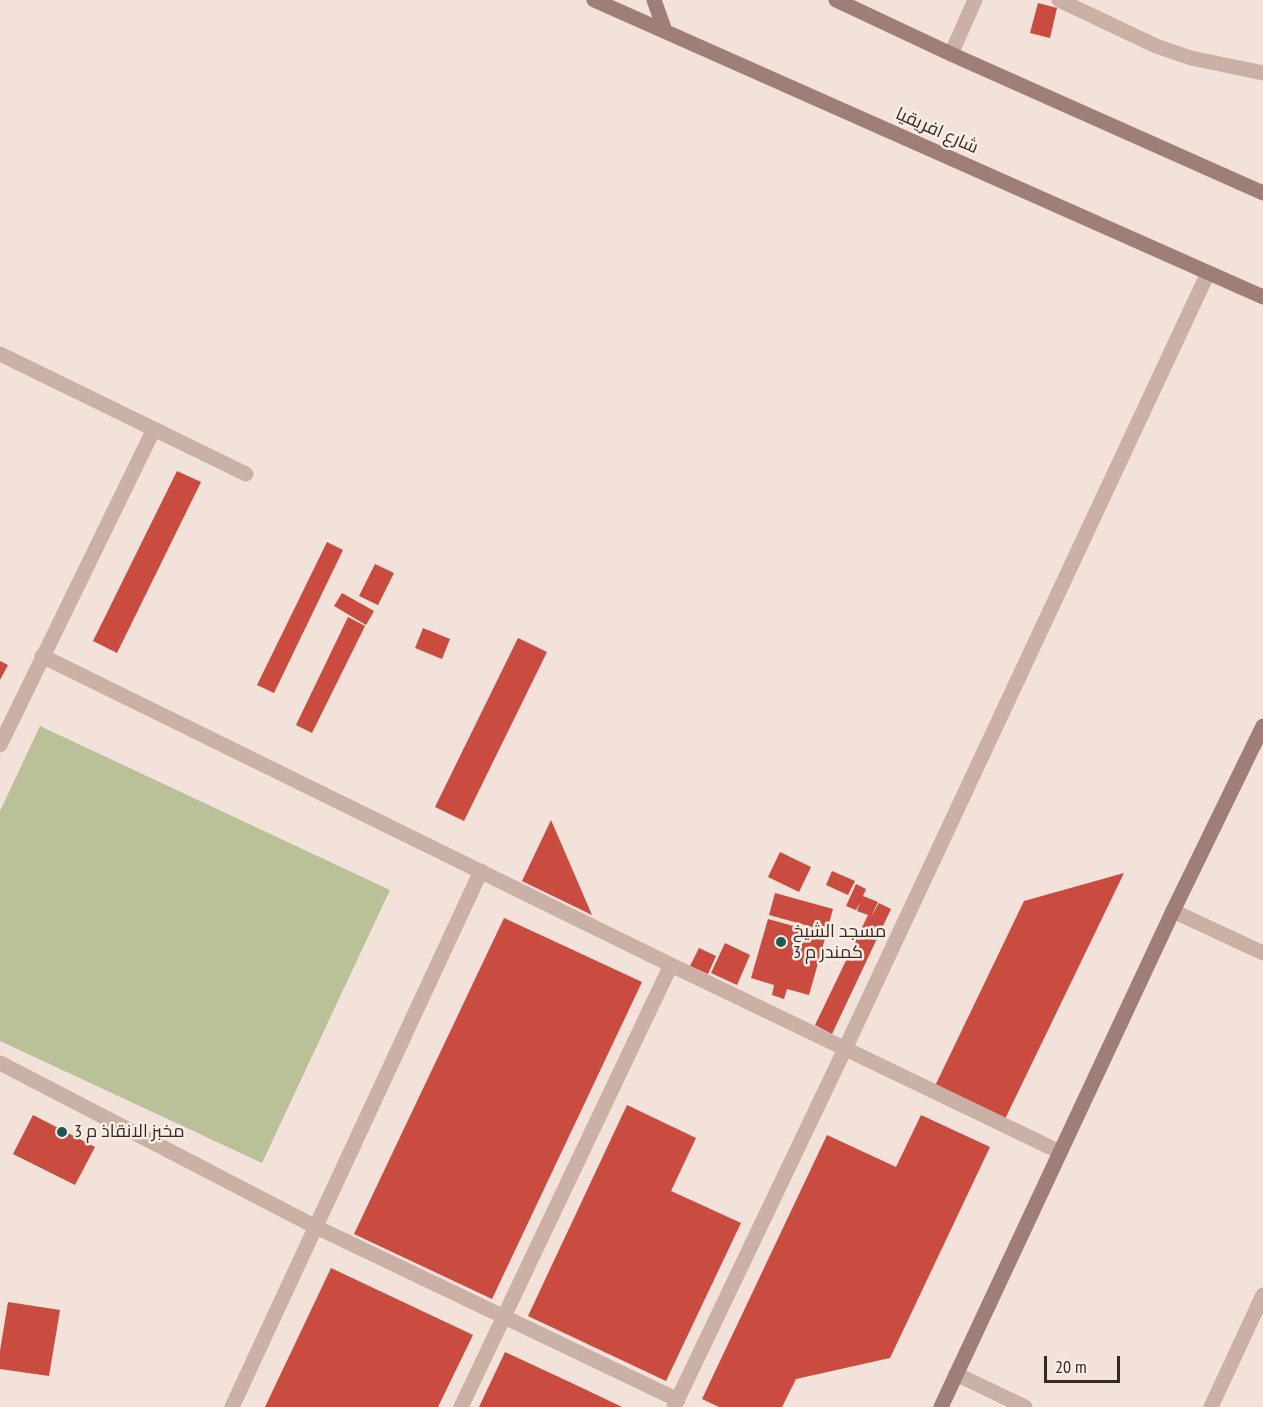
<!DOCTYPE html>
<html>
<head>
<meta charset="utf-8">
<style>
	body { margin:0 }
	#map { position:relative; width:1263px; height:1407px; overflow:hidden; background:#f2e2d9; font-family:"PT Sans Narrow",sans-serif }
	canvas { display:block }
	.scale { position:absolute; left:1044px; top:1356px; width:76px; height:27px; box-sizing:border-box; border:3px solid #362926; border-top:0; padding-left:8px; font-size:18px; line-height:21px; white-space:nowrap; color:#362926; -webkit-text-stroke:4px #faede5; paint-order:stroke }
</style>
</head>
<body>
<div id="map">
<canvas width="1263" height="1407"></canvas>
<div class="scale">20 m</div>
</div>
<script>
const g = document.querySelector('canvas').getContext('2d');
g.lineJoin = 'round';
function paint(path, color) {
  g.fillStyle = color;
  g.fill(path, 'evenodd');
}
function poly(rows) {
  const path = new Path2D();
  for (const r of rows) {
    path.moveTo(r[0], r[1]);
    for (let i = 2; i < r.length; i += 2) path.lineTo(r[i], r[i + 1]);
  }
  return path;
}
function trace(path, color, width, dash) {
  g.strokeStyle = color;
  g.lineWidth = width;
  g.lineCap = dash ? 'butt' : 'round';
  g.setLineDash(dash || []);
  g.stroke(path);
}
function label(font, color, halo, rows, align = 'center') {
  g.font = font + ' "PT Sans Narrow",Cairo,sans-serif';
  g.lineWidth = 5;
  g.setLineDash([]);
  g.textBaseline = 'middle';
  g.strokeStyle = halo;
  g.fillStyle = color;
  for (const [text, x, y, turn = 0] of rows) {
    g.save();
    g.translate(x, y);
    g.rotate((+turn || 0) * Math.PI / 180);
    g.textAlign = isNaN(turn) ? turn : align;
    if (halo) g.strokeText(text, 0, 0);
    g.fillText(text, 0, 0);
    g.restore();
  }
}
const green = poly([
	[40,726,390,890,262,1163,0,1041,0,811]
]);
const building = poly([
	[1038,3,1057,8,1050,38,1030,33],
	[177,471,201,482,117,653,93,641],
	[327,542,343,550,274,693,257,685],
	[375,564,394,573,378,605,359,596],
	[342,593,374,611,366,625,334,606],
	[348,617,365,626,312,733,296,725],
	[423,628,450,639,442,659,415,648],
	[518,638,547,652,464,821,435,807],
	[0,661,8,665,0,680],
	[551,820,592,915,522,881],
	[780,852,811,867,799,892,768,877],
	[832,871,855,881,848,895,826,885],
	[1124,873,1005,1119,935,1086,1024,901],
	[856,884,866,889,863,896,878,902,871,917,879,903,891,909,832,1034,815,1025,868,915,857,911,860,903,856,910,846,906],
	[775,893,833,909,827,931,769,915],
	[504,918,642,982,492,1299,354,1234],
	[768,919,826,935,809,995,787,989,784,999,772,995,774,985,751,978],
	[725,943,750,955,737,985,711,973],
	[699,948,716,956,708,974,690,966],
	[627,1105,696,1138,671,1191,741,1223,666,1381,528,1316],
	[33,1115,95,1147,75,1185,13,1154],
	[921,1115,990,1147,890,1358,796,1379,782,1407,719,1407,702,1399,827,1135,896,1167],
	[331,1268,473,1335,438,1407,265,1407],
	[8,1302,60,1310,49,1376,0,1369,0,1351],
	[505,1352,576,1385,622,1407,479,1407]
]);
const street = poly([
	[1059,0,1156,46,1191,58,1263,73],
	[951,54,975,0],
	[0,354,246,474],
	[42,656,671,965,1060,1152],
	[0,745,154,429],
	[1173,911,1263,953],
	[0,1063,314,1226,678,1400],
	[956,1374,1025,1407],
	[232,1407,481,871],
	[461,1407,671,965],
	[674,1407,845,1049,1208,273],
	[1211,1407,1263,1295]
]);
const secondary = poly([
	[594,0,1263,297],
	[654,0,665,31],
	[836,0,951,54,1263,193],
	[941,1407,1173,911,1263,726]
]);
const markers = [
	[781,942,6,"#1b5953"],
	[62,1132,6,"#1b5953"]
];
const streetNames = [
	["شارع افريقيا",937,131,24]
];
const poiNames = [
	["مسجد الشيخ",793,932],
	["كمندر م 3",793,953],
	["مخبز الانقاذ م 3",74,1132]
];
paint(green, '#bac199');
paint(building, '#ca4b3f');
trace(street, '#cab0a5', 15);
trace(secondary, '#9e7e76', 15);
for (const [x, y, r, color] of markers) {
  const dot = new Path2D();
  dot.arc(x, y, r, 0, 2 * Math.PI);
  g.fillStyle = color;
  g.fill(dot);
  trace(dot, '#faede5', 2);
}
label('18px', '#362926', '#faede5', streetNames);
label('18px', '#362926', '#faede5', poiNames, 'left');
</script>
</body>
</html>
